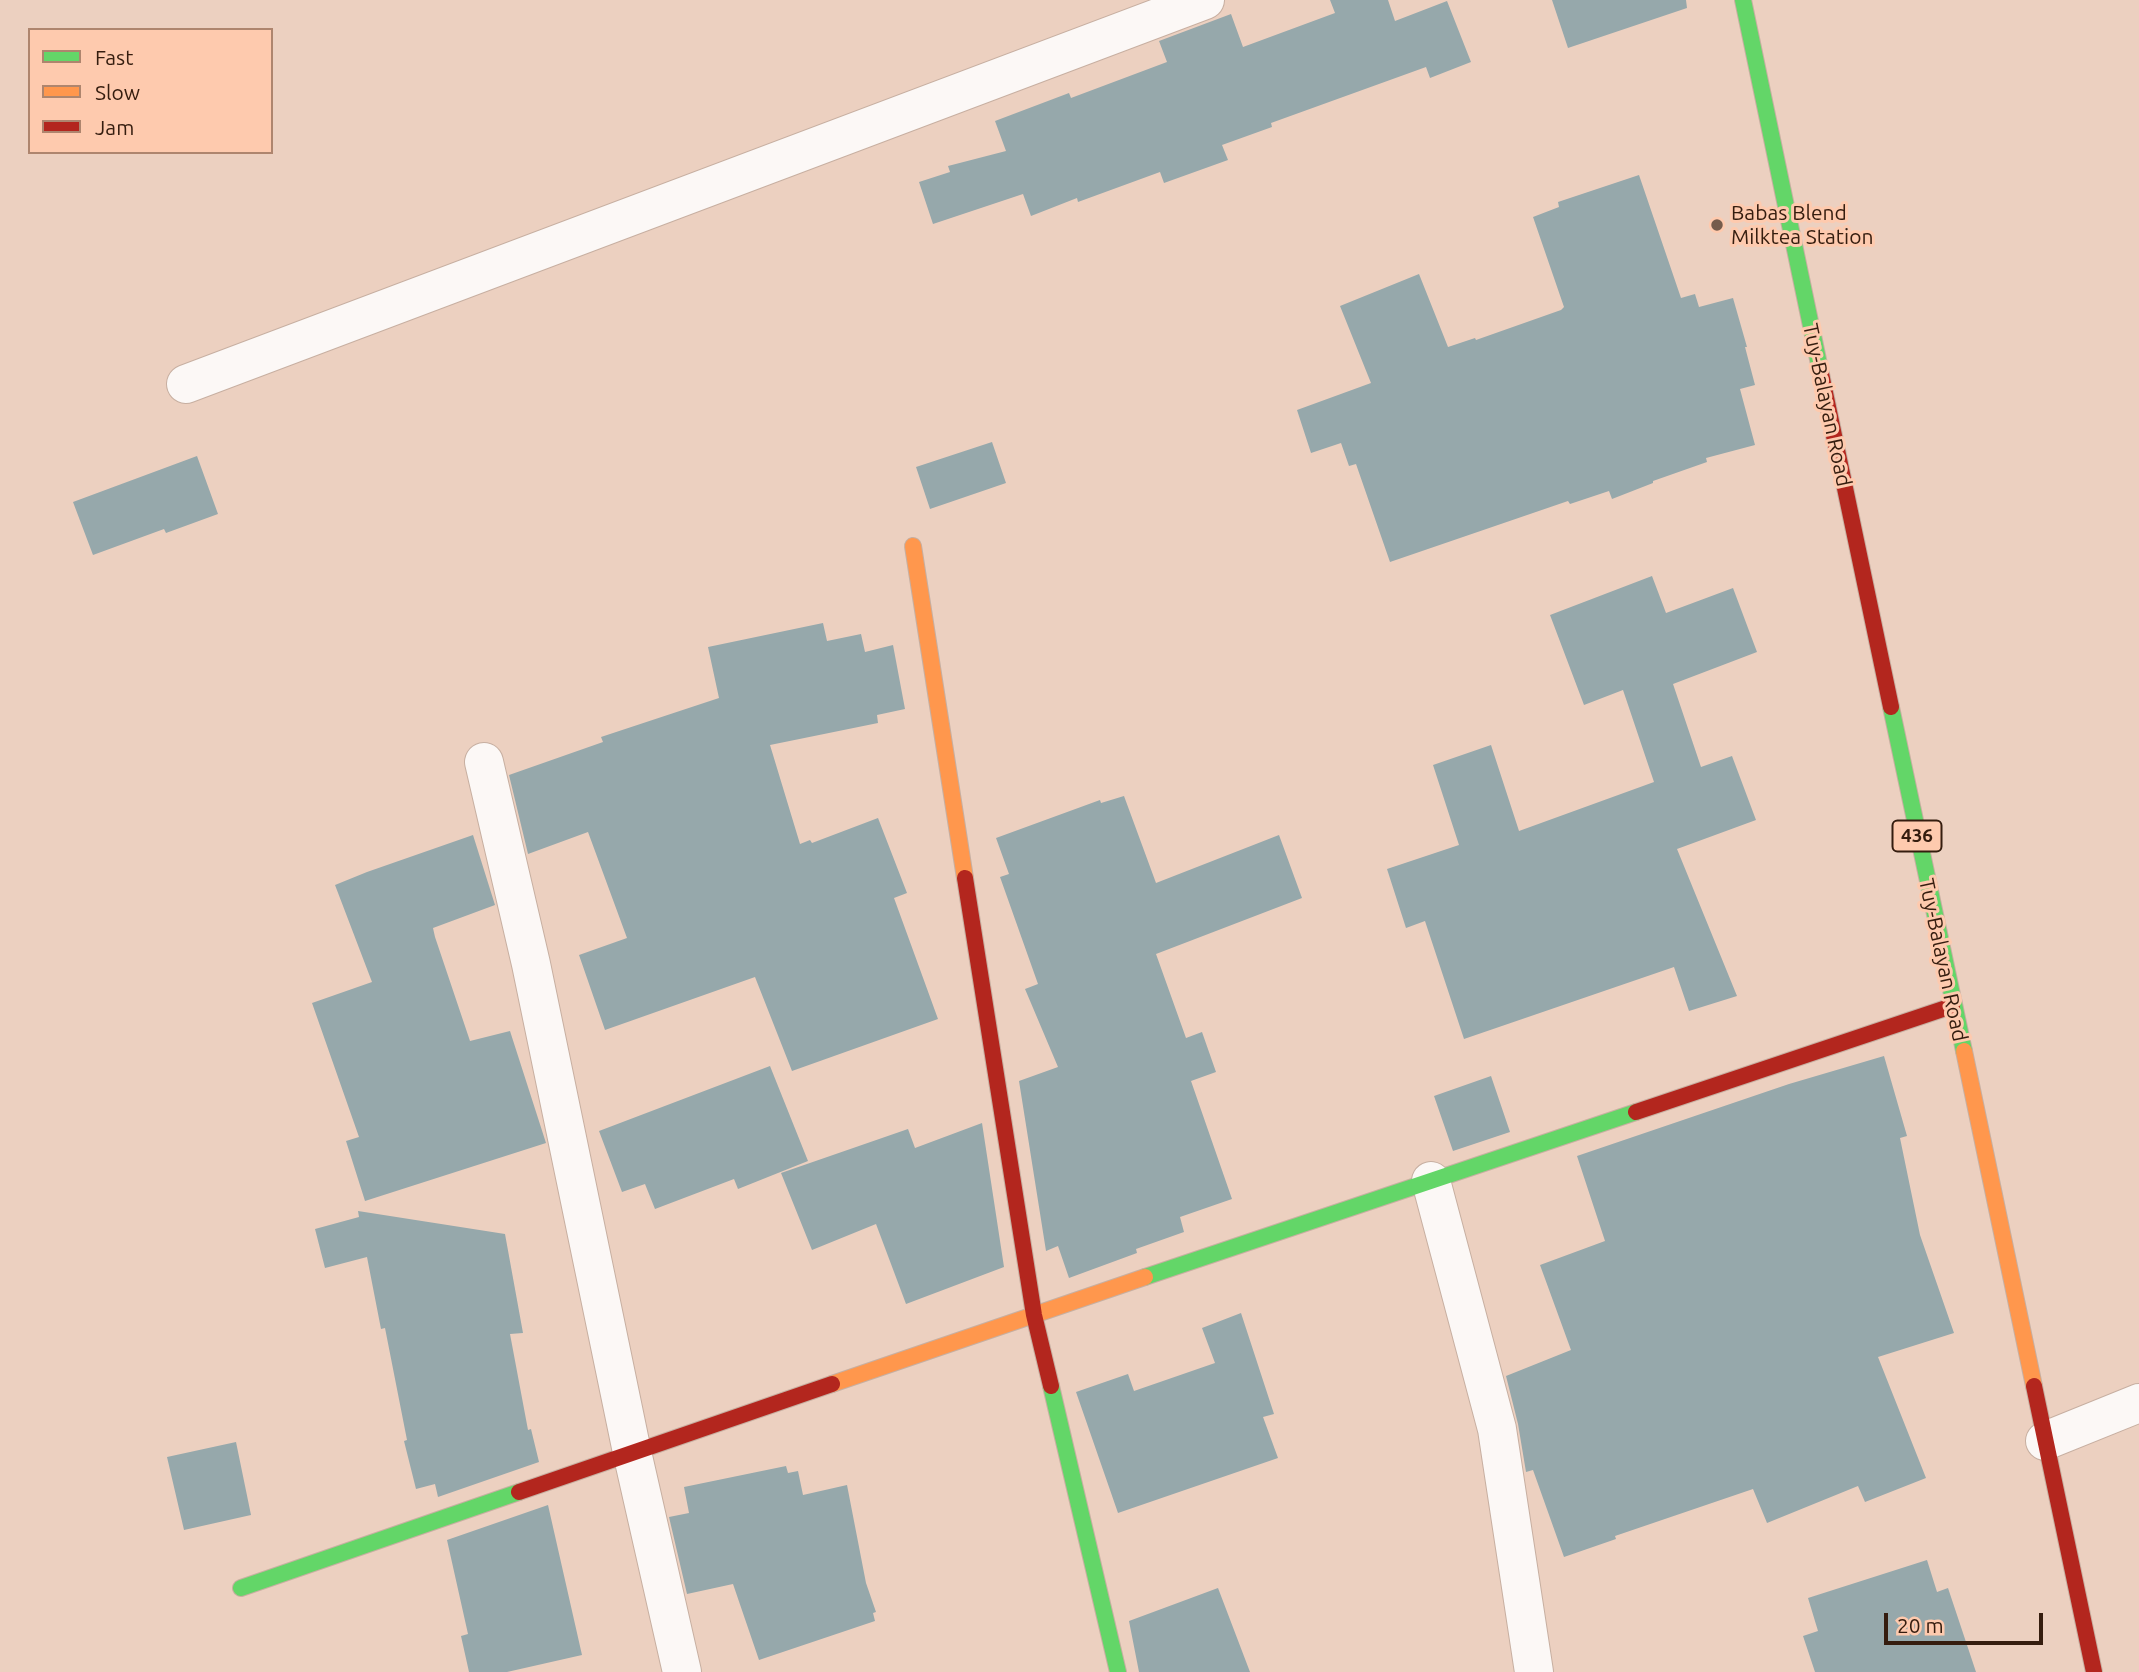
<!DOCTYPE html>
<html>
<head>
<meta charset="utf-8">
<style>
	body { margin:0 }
	#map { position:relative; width:2139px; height:1672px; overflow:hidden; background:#ecd0c0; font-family:Ubuntu,sans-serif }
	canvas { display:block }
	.legend { position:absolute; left:28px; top:28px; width:245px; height:126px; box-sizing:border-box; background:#fecaae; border:2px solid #ae856e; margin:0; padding:9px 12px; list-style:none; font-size:21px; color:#351d0f }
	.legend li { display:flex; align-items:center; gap:14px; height:35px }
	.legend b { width:35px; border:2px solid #ae856e }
	.scale { position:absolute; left:1884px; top:1613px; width:159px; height:32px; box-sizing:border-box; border:4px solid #351d0f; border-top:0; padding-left:9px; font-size:21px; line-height:24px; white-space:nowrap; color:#351d0f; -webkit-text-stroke:5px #fecaae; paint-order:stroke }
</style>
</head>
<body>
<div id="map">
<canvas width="2139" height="1672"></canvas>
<ul class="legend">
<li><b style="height:9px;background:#63d668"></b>Fast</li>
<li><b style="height:9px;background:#ff974d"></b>Slow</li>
<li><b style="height:9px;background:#b3261e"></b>Jam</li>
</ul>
<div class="scale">20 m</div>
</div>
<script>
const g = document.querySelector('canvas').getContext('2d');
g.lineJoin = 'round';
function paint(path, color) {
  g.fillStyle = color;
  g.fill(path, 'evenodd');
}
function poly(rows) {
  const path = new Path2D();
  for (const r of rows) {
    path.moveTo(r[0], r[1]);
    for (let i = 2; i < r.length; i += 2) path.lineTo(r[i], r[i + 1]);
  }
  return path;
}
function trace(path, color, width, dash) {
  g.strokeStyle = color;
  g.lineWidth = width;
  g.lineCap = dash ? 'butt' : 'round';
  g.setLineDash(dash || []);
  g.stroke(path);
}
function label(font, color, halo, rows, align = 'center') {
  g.font = font + ' Ubuntu,sans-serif';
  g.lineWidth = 6;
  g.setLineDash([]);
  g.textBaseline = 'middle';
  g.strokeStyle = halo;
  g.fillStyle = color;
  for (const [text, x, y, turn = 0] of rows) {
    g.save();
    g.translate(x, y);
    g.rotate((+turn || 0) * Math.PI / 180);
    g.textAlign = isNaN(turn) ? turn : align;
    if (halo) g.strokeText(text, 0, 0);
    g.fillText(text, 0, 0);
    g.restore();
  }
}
const building = poly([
	[1330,0,1388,0,1395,21,1447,1,1471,62,1430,78,1426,67,1271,123,1272,127,1222,145,1228,160,1164,183,1160,172,1078,202,1077,198,1031,216,1023,194,933,224,919,182,950,172,948,166,1006,151,995,121,1069,93,1071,98,1167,62,1159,41,1231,14,1243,47,1335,13],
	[1552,0,1686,0,1687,8,1568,48],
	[1639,175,1681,298,1695,294,1699,307,1733,298,1747,347,1745,347,1755,385,1740,389,1755,445,1706,458,1707,462,1653,481,1653,483,1612,499,1609,491,1570,504,1568,501,1390,562,1356,464,1349,466,1341,443,1311,453,1297,410,1371,383,1340,306,1419,274,1448,347,1475,338,1476,340,1561,310,1564,307,1533,217,1559,207,1558,202],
	[992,442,1006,483,930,509,916,467],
	[197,456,218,514,166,533,164,529,93,555,73,502],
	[1652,576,1666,613,1733,588,1757,652,1673,684,1701,767,1732,756,1756,820,1677,849,1737,996,1689,1011,1674,967,1464,1039,1425,921,1406,928,1387,869,1459,845,1433,765,1491,745,1519,831,1654,782,1623,690,1584,705,1550,615],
	[823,623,827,641,861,634,865,652,893,645,905,709,877,715,878,723,770,745,800,844,810,840,812,843,878,818,907,893,894,898,938,1019,792,1071,755,977,605,1030,579,955,627,938,588,832,528,854,509,775,603,742,601,737,719,698,708,647],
	[1124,796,1156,883,1279,835,1302,898,1156,954,1186,1038,1202,1032,1216,1072,1191,1081,1232,1199,1180,1217,1184,1232,1136,1249,1137,1253,1069,1278,1058,1246,1046,1251,1019,1081,1058,1067,1025,989,1038,984,1000,877,1009,874,996,838,1100,800,1101,803],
	[473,835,495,905,433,928,435,937,470,1041,510,1031,546,1143,365,1201,346,1141,359,1137,312,1003,372,982,335,885,367,872],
	[1884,1056,1907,1136,1900,1138,1920,1235,1954,1333,1878,1357,1926,1478,1865,1502,1858,1486,1767,1523,1753,1489,1615,1536,1616,1539,1564,1557,1533,1470,1526,1472,1518,1424,1506,1376,1571,1350,1540,1265,1605,1241,1577,1156,1789,1084],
	[770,1066,808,1161,738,1189,734,1179,655,1209,645,1184,622,1192,599,1131],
	[1491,1076,1510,1132,1453,1151,1434,1096],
	[982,1123,1004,1267,906,1304,876,1224,812,1250,781,1173,908,1129,915,1148],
	[358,1211,505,1234,523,1333,510,1334,528,1430,531,1429,539,1462,438,1497,435,1484,416,1489,404,1441,407,1440,385,1328,381,1329,367,1257,325,1268,315,1229,359,1217],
	[1241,1313,1274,1414,1263,1417,1278,1458,1118,1513,1076,1392,1128,1374,1134,1391,1215,1363,1202,1328],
	[236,1442,251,1515,184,1530,167,1457],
	[786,1466,788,1473,798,1471,803,1495,847,1485,866,1583,876,1612,873,1613,875,1621,759,1660,733,1584,687,1594,669,1517,689,1513,684,1487],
	[548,1505,582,1655,507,1672,469,1672,461,1636,468,1634,447,1540],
	[1927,1560,1937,1592,1948,1588,1976,1672,1815,1672,1803,1636,1818,1631,1808,1598],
	[1218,1588,1250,1672,1139,1672,1129,1621]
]);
const street = poly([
	[186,384,1205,0],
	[484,762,531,964,632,1452,682,1672],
	[1431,1181,1497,1429,1534,1672],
	[2045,1441,2139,1403]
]);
const fast = poly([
	[1743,0,1820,369],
	[1891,707,1964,1051],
	[1145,1277,1636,1112],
	[1051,1386,1118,1672],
	[241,1588,519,1492]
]);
const slow = poly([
	[913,546,965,878],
	[1964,1051,2034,1386],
	[832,1384,1145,1277]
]);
const jam = poly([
	[1820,369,1891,707],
	[965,878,1034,1315,1051,1386],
	[1636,1112,1952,1006],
	[2034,1386,2094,1672],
	[519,1492,832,1384]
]);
const markers = [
	[1717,225,7,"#755c4d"]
];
const shields = [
	[1917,836,49]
];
const shieldNames = [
	["436",1917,836]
];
const poiNames = [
	["Babas Blend",1731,213],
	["Milktea Station",1731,237]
];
const streetNames = [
	["Tuy-Balayan Road",1827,405,78],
	["Tuy-Balayan Road",1943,960,78]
];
paint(building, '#96a8ab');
trace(street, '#c7afa1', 40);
trace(fast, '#c7afa1', 18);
trace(slow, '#c7afa1', 18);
trace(jam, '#c7afa1', 18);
trace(street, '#fcf8f6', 38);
trace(fast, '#63d668', 16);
trace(slow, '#ff974d', 16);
trace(jam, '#b3261e', 16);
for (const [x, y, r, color] of markers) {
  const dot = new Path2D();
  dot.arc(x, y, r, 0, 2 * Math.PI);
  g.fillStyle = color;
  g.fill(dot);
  trace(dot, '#fecaae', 2.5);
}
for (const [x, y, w] of shields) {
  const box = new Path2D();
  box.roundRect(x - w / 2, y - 15.5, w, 31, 5);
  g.fillStyle = '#fecaae';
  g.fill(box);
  trace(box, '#351d0f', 2);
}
label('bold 19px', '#351d0f', null, shieldNames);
label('21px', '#351d0f', '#fecaae', poiNames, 'left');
label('21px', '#351d0f', '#fecaae', streetNames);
</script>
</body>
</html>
